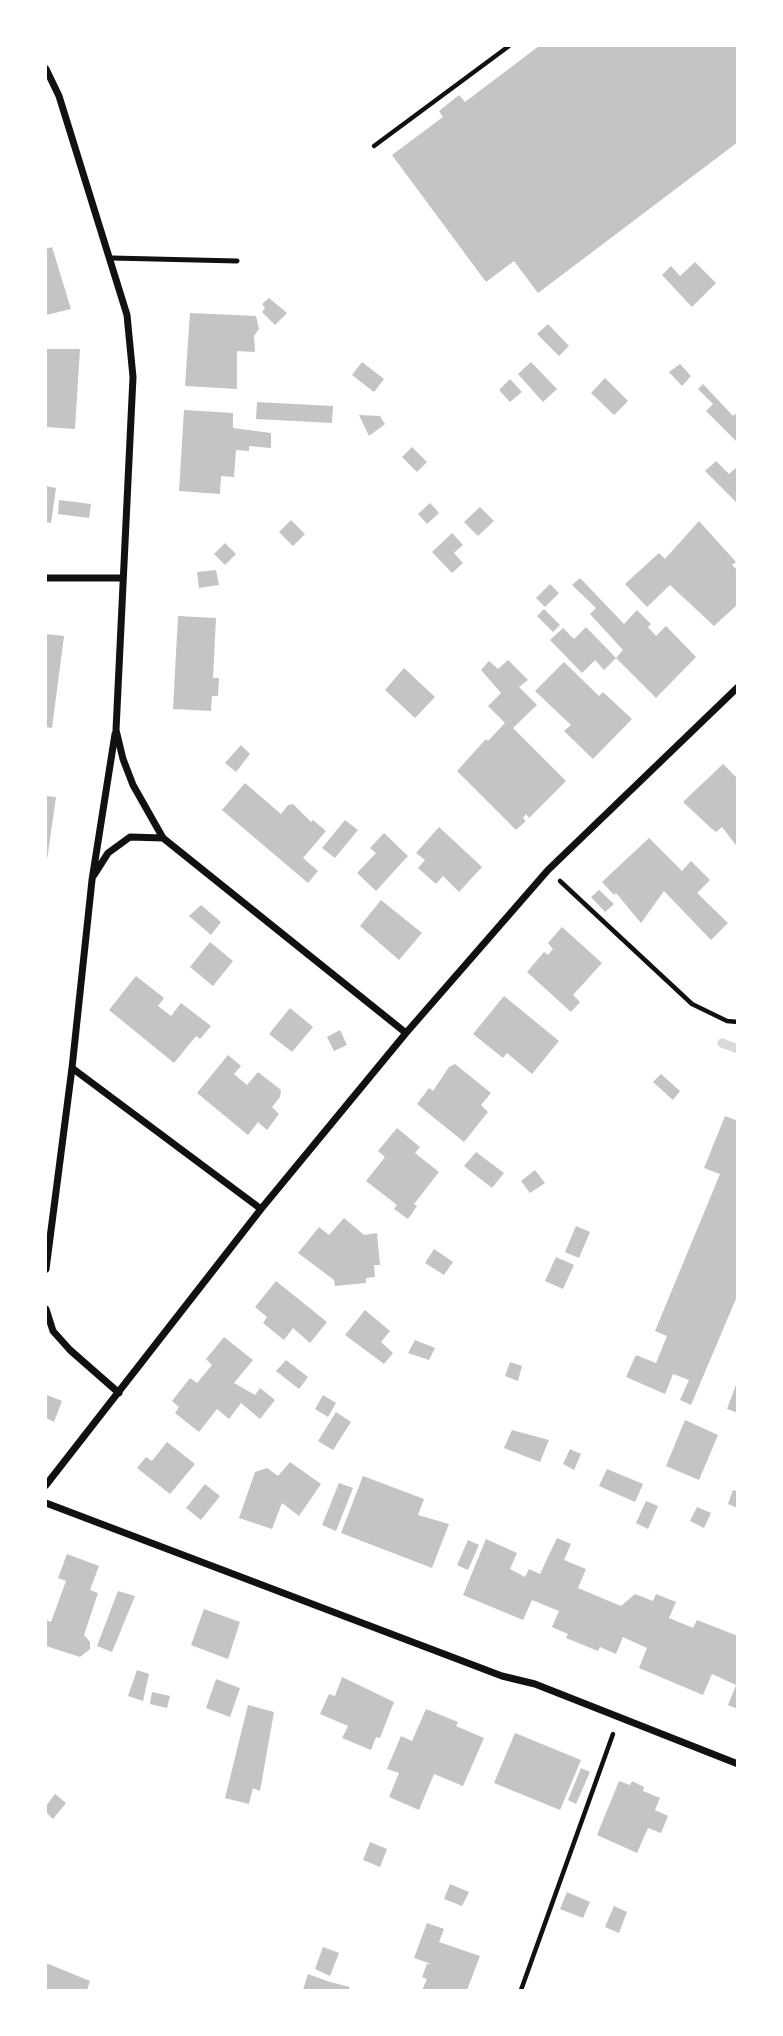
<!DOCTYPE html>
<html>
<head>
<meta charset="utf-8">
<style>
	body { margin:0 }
	#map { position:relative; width:783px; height:2036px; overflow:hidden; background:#fff; font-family:"DM Sans",sans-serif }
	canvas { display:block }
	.frame { position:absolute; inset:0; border:47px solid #fff; pointer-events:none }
</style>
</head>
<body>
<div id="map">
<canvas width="783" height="2036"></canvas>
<div class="frame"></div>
</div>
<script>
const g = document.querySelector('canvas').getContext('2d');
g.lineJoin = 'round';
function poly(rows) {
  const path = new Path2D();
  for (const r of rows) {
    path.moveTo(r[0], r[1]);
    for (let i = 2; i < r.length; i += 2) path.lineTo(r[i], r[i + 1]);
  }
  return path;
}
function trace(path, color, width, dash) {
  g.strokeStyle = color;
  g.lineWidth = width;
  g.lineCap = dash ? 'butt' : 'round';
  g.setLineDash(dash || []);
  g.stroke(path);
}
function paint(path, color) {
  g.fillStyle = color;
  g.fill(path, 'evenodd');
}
const stream = poly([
	[722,1043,738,1049]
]);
const building = poly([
	[539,46,738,46,738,142,538,293,514,261,486,282,392,155,443,117,439,111,459,95,465,102],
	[52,247,71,309,46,315,46,249],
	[695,262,716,283,692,307,662,275,671,266,680,276],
	[269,298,287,313,275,325,262,312,265,308,262,304],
	[190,313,256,316,259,329,254,336,255,352,237,351,237,389,185,386],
	[548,324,569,346,559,356,537,334],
	[46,349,80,349,75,429,46,427],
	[362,362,384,379,374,392,352,375],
	[531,362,557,389,543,402,518,374],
	[680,364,691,376,682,386,669,372],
	[605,378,628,401,614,415,591,393],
	[510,379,522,392,510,402,499,390],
	[703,384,733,416,738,412,738,443,706,411,713,404,698,389],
	[257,402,333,406,332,423,256,419],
	[184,410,233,413,233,428,271,433,271,448,249,446,249,451,236,450,234,477,221,476,220,494,179,491],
	[359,415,380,416,385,424,369,436],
	[412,447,427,462,417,472,402,457],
	[716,461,729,474,738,466,738,504,705,471],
	[46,486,56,488,51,523,46,522],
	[59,500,91,504,89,518,58,514],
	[430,503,439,513,427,524,418,514],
	[480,507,494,521,478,536,464,522],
	[291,520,305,534,293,546,279,532],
	[699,521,736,562,732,565,738,571,738,604,714,626,670,585,647,607,625,584,659,553,665,559],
	[452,533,463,545,454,553,463,563,452,573,432,552],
	[225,543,236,554,225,565,214,554],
	[216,570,219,585,199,588,197,572],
	[580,578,624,624,637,610,651,624,648,627,656,636,666,626,696,657,656,698,616,658,604,670,595,660,582,673,550,640,563,628,574,639,586,627,616,658,623,650,590,614,596,608,572,585],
	[550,584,559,593,545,607,536,598],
	[544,609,560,625,553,632,537,616],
	[178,616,216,618,213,678,219,678,218,696,212,696,211,711,173,709],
	[46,634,64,636,52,728,46,727],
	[508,660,528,680,519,687,537,705,513,728,566,781,529,818,526,814,523,818,526,821,516,830,457,771,486,739,488,741,505,723,488,706,501,693,481,670,489,661,498,669],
	[564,662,599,696,603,692,632,719,593,759,564,731,571,725,535,691],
	[404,668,435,697,415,718,385,690],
	[241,745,250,754,236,772,225,763],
	[723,764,738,779,738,848,722,827,716,832,712,829,683,802],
	[245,783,281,814,288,805,293,804,311,822,313,820,326,831,303,858,318,871,308,883,222,810],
	[46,796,56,797,47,860,46,860],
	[345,820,358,830,335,858,322,848],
	[439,827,482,867,459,892,443,876,436,884,418,868,425,860,416,853],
	[384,833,408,856,376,891,357,873,376,853,370,848],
	[649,838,682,871,691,861,710,880,697,893,728,923,711,940,664,891,641,923,616,893,614,895,602,882],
	[599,890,614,904,605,912,591,897],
	[381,900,422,933,399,960,360,926],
	[201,905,221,922,211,935,189,916],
	[562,927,602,963,573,995,580,1002,571,1012,527,972,544,952,548,955,553,949,548,943],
	[210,942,233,961,213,986,190,967],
	[136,976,164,998,158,1006,171,1016,181,1003,211,1026,200,1039,196,1036,174,1063,109,1010],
	[504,996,559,1041,532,1074,507,1053,503,1058,473,1034],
	[290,1008,313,1027,292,1052,269,1034],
	[340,1030,347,1045,334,1051,327,1037],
	[228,1055,241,1066,234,1074,247,1085,258,1072,281,1090,280,1097,272,1107,279,1114,267,1130,258,1122,248,1135,197,1093],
	[455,1064,491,1093,481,1105,488,1112,464,1142,417,1104,429,1088,433,1091,449,1067],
	[661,1074,680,1091,673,1100,653,1082],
	[725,1116,738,1121,738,1294,691,1405,680,1400,689,1380,673,1374,665,1394,626,1377,636,1355,656,1363,667,1336,655,1331,720,1174,704,1168],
	[397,1128,420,1147,415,1153,439,1172,414,1204,417,1206,408,1219,394,1209,397,1205,366,1181,385,1157,378,1151],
	[476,1152,504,1173,492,1188,464,1166],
	[535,1170,545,1183,530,1193,521,1181],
	[344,1218,364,1235,377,1233,380,1265,374,1265,375,1277,366,1278,366,1283,335,1286,334,1280,298,1253,319,1227,329,1235],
	[576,1226,590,1232,579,1258,565,1252],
	[434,1249,453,1262,444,1275,425,1263],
	[556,1257,574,1265,563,1289,545,1281],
	[276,1281,327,1322,310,1343,293,1328,284,1340,263,1323,267,1317,255,1307],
	[365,1310,390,1331,381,1342,393,1353,384,1364,345,1335],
	[224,1337,253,1360,234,1383,255,1395,260,1388,275,1400,260,1419,241,1403,229,1419,217,1409,199,1432,175,1413,179,1407,172,1401,190,1378,197,1383,212,1365,206,1359],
	[415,1340,435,1348,429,1360,408,1353],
	[286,1360,308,1377,299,1389,276,1371],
	[510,1362,522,1366,518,1381,505,1376],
	[737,1382,738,1382,738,1413,727,1409],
	[47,1395,62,1401,54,1422,46,1418],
	[323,1395,336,1403,328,1417,315,1409],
	[336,1412,351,1422,333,1450,318,1441],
	[685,1420,718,1435,699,1480,666,1466],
	[512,1430,549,1440,540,1462,504,1448],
	[167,1442,195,1464,170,1494,137,1468,146,1457,152,1461],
	[570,1449,581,1454,574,1470,563,1464],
	[290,1462,321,1484,299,1516,282,1503,272,1529,239,1518,255,1472,267,1468,278,1476],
	[607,1469,643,1484,635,1502,599,1486],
	[363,1476,424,1499,418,1515,449,1524,432,1568,341,1533],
	[339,1483,353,1488,336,1531,322,1525],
	[205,1484,220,1496,201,1520,186,1508],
	[733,1490,738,1492,738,1508,728,1504],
	[646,1501,658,1506,648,1529,636,1523],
	[697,1507,711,1513,704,1528,690,1521],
	[557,1538,571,1544,564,1560,586,1569,578,1588,621,1606,635,1594,653,1601,656,1594,676,1602,669,1618,693,1628,697,1620,738,1636,738,1709,728,1705,736,1685,712,1674,703,1695,639,1668,647,1648,623,1637,616,1654,600,1647,598,1651,566,1638,568,1634,552,1627,559,1611,532,1600,523,1620,463,1595,486,1539,517,1553,510,1569,525,1577,529,1569,540,1574],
	[468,1540,479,1545,468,1570,457,1565],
	[67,1554,99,1566,90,1590,98,1593,84,1635,90,1642,90,1649,80,1657,46,1646,46,1620,51,1622,66,1581,58,1578],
	[118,1591,135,1596,112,1652,97,1646],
	[204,1609,240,1622,228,1659,191,1645],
	[137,1670,149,1674,143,1701,128,1696],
	[342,1677,394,1702,380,1738,376,1737,371,1750,342,1738,348,1726,320,1714,329,1694,335,1696],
	[216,1679,240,1688,230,1717,206,1708],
	[152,1692,170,1696,167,1708,150,1704],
	[248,1705,274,1712,260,1791,253,1788,249,1804,225,1798],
	[426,1709,458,1722,456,1726,484,1738,463,1786,434,1774,419,1810,389,1797,399,1773,387,1769,401,1736,412,1741],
	[515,1733,581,1760,560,1810,494,1783],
	[581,1768,590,1772,576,1804,568,1800],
	[619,1781,630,1785,632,1781,644,1787,643,1791,660,1798,655,1810,668,1816,661,1833,648,1828,637,1853,597,1835],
	[55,1794,66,1803,53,1819,46,1812,46,1806],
	[370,1842,387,1849,380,1867,363,1860],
	[450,1884,469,1892,462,1906,444,1899],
	[567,1892,590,1902,583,1918,560,1909],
	[614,1906,627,1912,619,1933,605,1927],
	[427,1923,444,1929,439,1942,480,1956,467,1990,422,1990,427,1979,422,1977,427,1964,431,1964,414,1958],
	[323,1947,339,1953,330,1976,315,1969],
	[46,1963,90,1981,87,1990,46,1990],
	[308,1974,330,1982,350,1987,348,1990,303,1990]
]);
const path = poly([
	[374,146,509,46],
	[560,881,692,1004,727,1021,738,1022],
	[521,1990,613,1734]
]);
const service = poly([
	[112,258,237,261]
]);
const minor = poly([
	[46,69,59,96,127,315,133,377,116,730,123,759,133,785,163,838,406,1033],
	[46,578,123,578],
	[94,875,108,853,130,837,163,838],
	[72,1068,261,1209],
	[46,1269,72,1068,92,880,115,734],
	[46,1309,53,1331,70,1350,119,1393],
	[46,1485,261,1209,406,1033,548,870,738,687],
	[46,1503,502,1676,535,1684,738,1764]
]);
trace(stream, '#d9d9d9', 9);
paint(building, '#c4c4c4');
trace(path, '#111', 4.5);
trace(service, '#111', 5);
trace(minor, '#111', 7);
</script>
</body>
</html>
